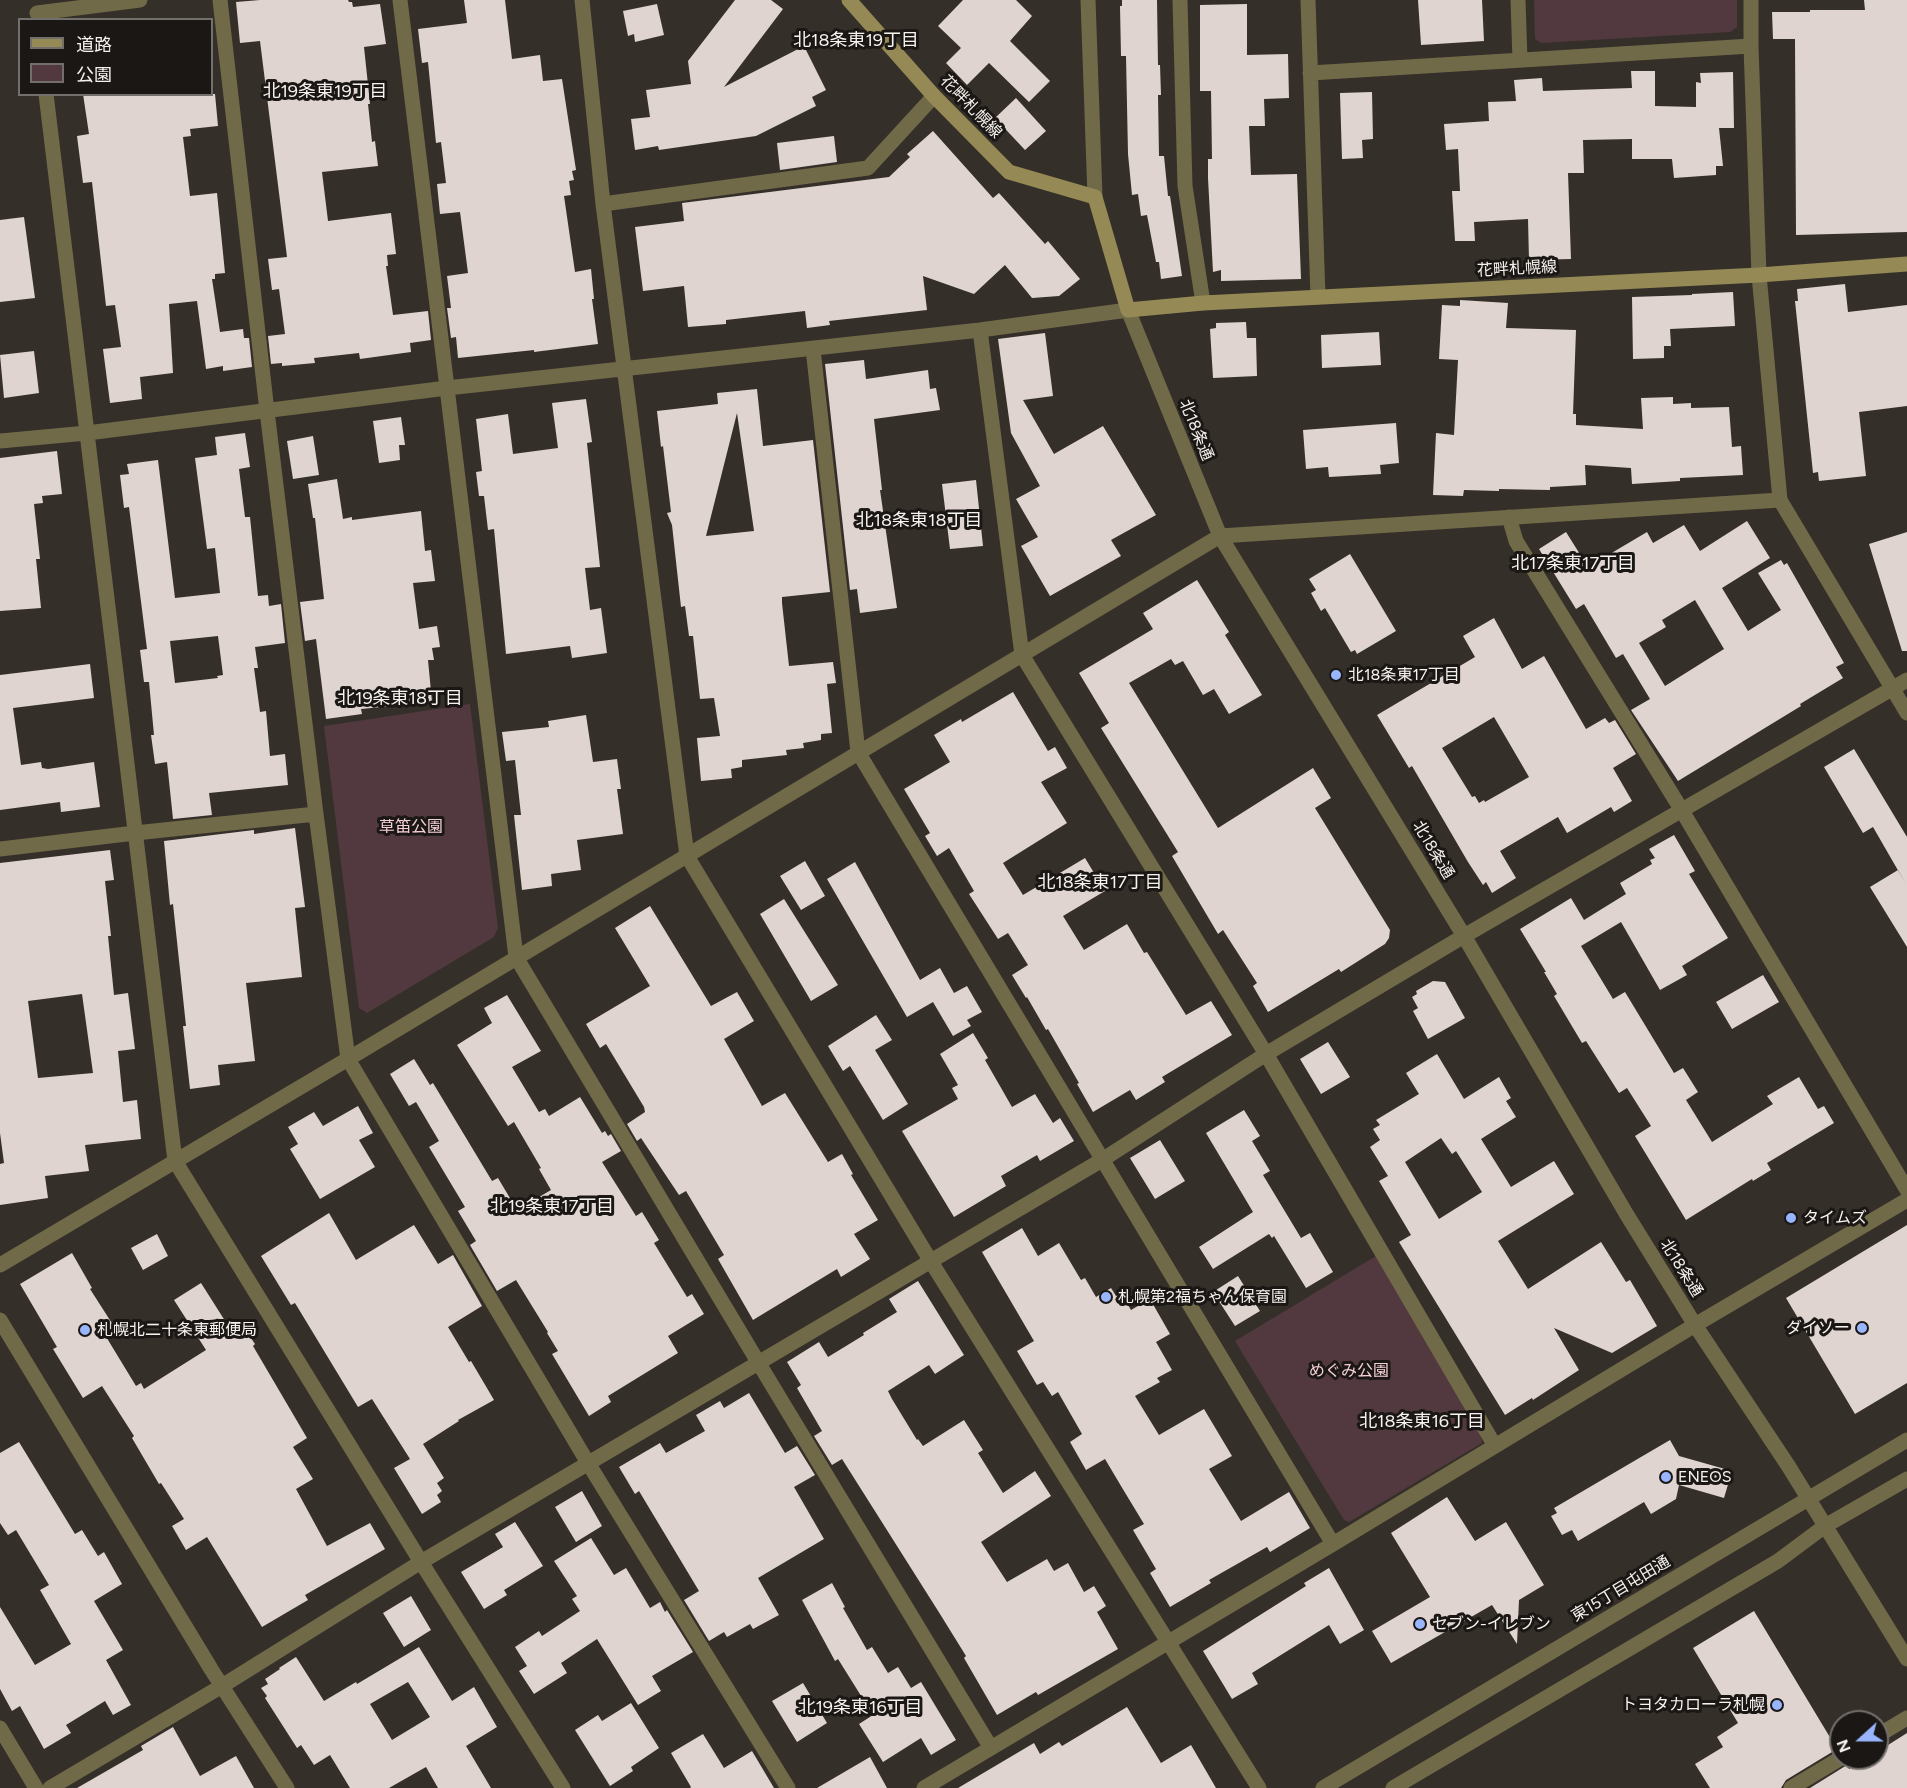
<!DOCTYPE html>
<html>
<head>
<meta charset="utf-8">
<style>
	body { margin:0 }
	#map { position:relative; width:1907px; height:1788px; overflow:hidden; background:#352f29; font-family:Figtree,"Noto Sans JP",sans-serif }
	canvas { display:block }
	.legend { position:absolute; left:18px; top:18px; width:195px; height:78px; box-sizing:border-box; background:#1a1715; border:2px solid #726f6c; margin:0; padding:8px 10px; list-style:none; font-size:18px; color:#f6f2ee }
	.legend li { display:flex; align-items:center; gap:12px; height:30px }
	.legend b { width:30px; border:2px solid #726f6c }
	.north { position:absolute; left:1829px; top:1710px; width:60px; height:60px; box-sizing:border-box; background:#1a1715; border:2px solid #726f6c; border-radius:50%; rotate:249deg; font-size:16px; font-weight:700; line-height:24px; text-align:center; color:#f6f2ee }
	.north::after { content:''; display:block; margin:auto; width:21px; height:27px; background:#98b5fd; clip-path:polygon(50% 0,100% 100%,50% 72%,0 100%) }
</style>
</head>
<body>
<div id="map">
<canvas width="1907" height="1788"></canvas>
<ul class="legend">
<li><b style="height:8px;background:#958a55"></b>道路</li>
<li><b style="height:16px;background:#52393f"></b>公園</li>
</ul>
<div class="north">N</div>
</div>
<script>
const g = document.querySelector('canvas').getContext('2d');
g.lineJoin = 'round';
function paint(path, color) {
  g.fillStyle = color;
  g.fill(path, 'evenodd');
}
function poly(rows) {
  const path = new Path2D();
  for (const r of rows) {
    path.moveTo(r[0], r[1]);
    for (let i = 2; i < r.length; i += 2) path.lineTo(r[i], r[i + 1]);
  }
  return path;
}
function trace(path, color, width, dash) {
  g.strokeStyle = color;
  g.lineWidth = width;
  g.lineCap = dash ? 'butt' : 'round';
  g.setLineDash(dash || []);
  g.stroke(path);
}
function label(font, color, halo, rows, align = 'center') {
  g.font = font + ' Figtree,"Noto Sans JP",sans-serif';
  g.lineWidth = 6;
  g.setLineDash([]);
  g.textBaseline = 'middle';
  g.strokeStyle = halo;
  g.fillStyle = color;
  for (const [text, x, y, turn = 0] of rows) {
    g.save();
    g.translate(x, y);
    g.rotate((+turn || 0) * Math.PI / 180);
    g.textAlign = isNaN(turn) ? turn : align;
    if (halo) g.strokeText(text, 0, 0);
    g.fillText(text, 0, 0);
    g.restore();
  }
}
const green = poly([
	[1534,0,1737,0,1737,27,1730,32,1541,43,1535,39],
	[470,704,498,928,494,937,367,1013,359,1008,324,726],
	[1376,1256,1481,1435,1482,1443,1349,1522,1344,1520,1235,1341]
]);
const building = poly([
	[260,0,348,0,349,2,352,2,353,7,380,4,386,44,364,47,370,104,368,104,372,142,375,141,378,166,322,172,328,221,391,213,396,254,387,255,388,266,386,266,393,315,428,311,431,340,410,343,411,352,360,359,359,353,314,358,315,363,282,366,282,363,271,364,268,336,285,334,279,289,272,290,268,259,287,257,260,41,240,43,236,2],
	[464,0,505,0,512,59,540,55,543,81,562,79,576,170,572,171,574,180,569,181,571,195,564,196,575,272,591,269,594,299,592,299,598,344,534,352,534,350,458,358,456,337,451,338,447,308,451,308,447,276,468,273,460,212,440,214,437,184,446,183,441,142,436,143,428,62,422,63,418,29,467,23],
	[735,0,771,0,783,9,724,87,804,46,826,90,812,97,816,106,756,136,659,150,658,146,635,150,631,119,650,117,646,90,691,84,688,61],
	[963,0,1016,0,1032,16,1010,41,1050,81,1029,102,989,63,967,85,946,63,961,48,938,26],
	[1122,0,1157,0,1158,65,1160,65,1161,95,1158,95,1159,156,1164,156,1168,196,1170,196,1182,276,1161,279,1159,262,1156,262,1147,215,1141,216,1138,194,1132,195,1128,154,1126,56,1121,56,1120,6,1122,6],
	[1418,0,1482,0,1484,41,1421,45],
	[1864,0,1907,0,1907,232,1796,235,1795,39,1773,39,1772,12,1810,12,1810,10,1865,10],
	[657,4,664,35,635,42,634,34,628,36,623,11],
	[1247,4,1247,55,1288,54,1289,98,1264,99,1265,126,1249,126,1251,175,1297,174,1301,279,1221,281,1221,270,1213,272,1208,178,1208,159,1212,159,1211,91,1200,91,1200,5],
	[1631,71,1655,71,1655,106,1696,107,1696,82,1701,83,1700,73,1733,72,1734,128,1719,128,1723,166,1716,166,1716,175,1674,178,1672,159,1632,159,1632,139,1583,140,1584,173,1568,173,1571,259,1529,260,1528,219,1474,222,1475,241,1455,241,1452,191,1460,191,1458,149,1446,150,1444,124,1489,121,1488,102,1516,101,1514,80,1542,78,1543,91,1632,88],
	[1372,92,1373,139,1362,140,1363,158,1342,159,1340,93],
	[83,94,215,94,218,126,190,129,191,136,183,137,190,196,217,193,225,273,215,274,215,279,212,279,220,332,243,329,244,338,249,338,252,367,223,371,223,366,206,369,197,301,169,304,173,373,140,377,142,399,110,403,103,349,121,347,115,305,106,306,92,182,83,183,77,136,89,134],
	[1016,98,1046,131,1025,150,995,118],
	[933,131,993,198,999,193,1045,244,1048,241,1080,279,1059,296,1032,298,1005,265,974,294,923,276,927,310,829,321,830,325,807,328,805,311,726,320,726,324,688,327,684,286,643,291,635,227,684,221,682,203,889,177,910,157,907,154],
	[834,136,837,162,780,170,777,143],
	[24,217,35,298,0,302,0,220],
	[1845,284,1848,312,1907,305,1907,406,1859,412,1866,476,1819,481,1818,472,1813,473,1795,301,1798,301,1797,289],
	[1733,292,1735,326,1670,329,1671,346,1664,346,1664,358,1633,359,1632,297,1692,295,1692,294],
	[1460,300,1508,303,1506,328,1576,330,1573,414,1576,414,1576,425,1643,429,1641,398,1673,397,1673,404,1691,403,1691,408,1729,407,1732,447,1741,446,1743,475,1680,478,1680,481,1632,484,1631,468,1585,465,1586,485,1550,487,1550,490,1499,489,1499,491,1464,490,1463,496,1433,495,1436,433,1454,435,1458,360,1439,359,1442,305,1460,306],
	[1246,322,1247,338,1256,338,1257,376,1213,378,1210,329,1216,328,1216,323],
	[1379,332,1381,365,1322,368,1321,335],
	[1045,333,1053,396,1023,400,1054,454,1103,426,1156,515,1111,540,1121,556,1050,596,1021,546,1038,537,1016,499,1040,486,1011,433,998,339],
	[34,351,39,393,4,398,0,355],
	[864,360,866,379,928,370,930,389,936,388,940,410,874,419,882,490,880,490,897,608,860,613,857,589,850,590,825,364],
	[757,389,763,446,813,440,830,592,782,597,782,603,789,666,833,662,836,683,827,684,832,733,821,734,821,740,803,743,804,748,786,750,787,755,742,760,742,767,731,769,732,778,701,781,697,738,720,736,714,698,700,699,693,636,689,636,685,606,681,607,672,525,667,513,671,512,663,446,661,447,657,411,718,404,717,393],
	[737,413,754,531,706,536],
	[586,399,592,442,587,443,600,567,585,568,590,610,601,608,607,653,572,658,570,646,506,654,494,529,488,530,484,496,479,496,476,472,482,471,476,419,508,414,513,454,558,448,552,403],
	[401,417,405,445,399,445,400,460,379,463,373,421],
	[1396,423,1399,463,1380,465,1381,474,1329,477,1328,467,1306,469,1303,430],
	[245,433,250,467,239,469,245,517,250,517,258,596,268,595,269,606,281,604,285,643,255,647,258,668,254,668,260,712,266,711,270,756,285,754,288,785,209,793,212,815,173,819,167,762,155,764,151,735,154,735,149,682,144,682,140,650,147,649,129,507,124,508,120,475,129,474,127,464,158,460,175,598,220,593,215,548,207,549,195,458,217,455,215,437],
	[218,636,223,675,217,676,218,678,175,683,170,641],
	[313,436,319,475,293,479,287,441],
	[57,451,62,494,42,496,43,503,34,504,40,559,36,559,41,608,0,611,0,458],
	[337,479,343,519,352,517,352,520,421,511,425,551,431,550,435,581,413,583,419,629,437,626,440,647,432,648,434,660,428,660,432,702,361,709,362,714,326,719,316,639,305,641,300,602,324,599,315,518,313,518,308,484],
	[976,480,983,546,950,549,942,484],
	[1747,521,1770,558,1722,588,1748,631,1781,610,1758,573,1781,560,1784,565,1787,563,1844,663,1836,667,1843,678,1800,704,1801,706,1678,781,1631,710,1650,699,1623,654,1616,658,1584,604,1576,609,1539,549,1566,532,1588,567,1647,532,1653,543,1684,525,1700,551],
	[1695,600,1724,649,1665,686,1639,643,1666,627,1662,620],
	[1907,532,1907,651,1902,651,1869,544],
	[1350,554,1396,631,1357,654,1355,650,1351,652,1325,608,1321,611,1311,593,1316,590,1309,579],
	[1197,580,1229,632,1225,635,1262,695,1229,714,1214,689,1203,695,1183,661,1175,665,1171,659,1129,683,1218,828,1313,768,1331,798,1315,808,1390,930,1389,938,1385,944,1341,972,1339,969,1268,1012,1253,986,1257,983,1223,930,1218,934,1172,856,1178,852,1101,728,1109,723,1079,673,1153,629,1143,613],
	[1494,618,1522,669,1544,656,1586,729,1605,718,1609,723,1615,720,1636,754,1613,768,1632,801,1614,812,1611,807,1567,833,1558,817,1500,851,1516,878,1492,893,1486,882,1483,885,1468,862,1412,766,1409,768,1377,715,1475,657,1463,636],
	[1494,717,1529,777,1485,802,1484,800,1479,803,1475,796,1472,797,1442,748],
	[90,664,94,698,13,708,21,765,41,762,42,768,48,769,94,762,100,807,61,812,60,802,0,810,0,675],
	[1013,692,1048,751,1055,747,1067,768,1041,782,1067,823,1003,863,1023,895,1085,858,1105,891,1063,916,1084,950,1127,924,1144,953,1147,952,1186,1015,1211,1001,1232,1035,1162,1077,1165,1082,1136,1100,1130,1090,1093,1112,1077,1084,1079,1083,1048,1029,1046,1030,1027,997,1026,998,1012,975,1028,965,1008,933,998,939,969,894,974,891,949,848,937,856,925,836,930,833,904,789,950,762,934,735,961,719,962,722],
	[586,715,593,762,617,759,621,789,617,789,623,834,577,840,581,870,551,874,552,886,522,890,514,815,521,815,515,760,506,761,502,732,549,727,548,721],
	[1854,749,1907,837,1907,886,1873,827,1863,833,1824,767],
	[295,828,305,907,295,908,302,977,246,983,255,1061,218,1065,220,1085,190,1089,183,1026,186,1026,173,904,170,905,164,841,254,830,254,834],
	[1674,835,1695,871,1689,874,1728,938,1682,966,1687,975,1660,990,1621,922,1581,946,1613,999,1625,992,1674,1073,1683,1068,1698,1092,1686,1100,1712,1142,1773,1104,1767,1096,1799,1077,1818,1109,1824,1106,1834,1123,1767,1163,1771,1170,1753,1181,1752,1179,1686,1220,1635,1136,1651,1126,1627,1088,1619,1093,1586,1041,1582,1043,1554,996,1557,994,1544,972,1546,972,1520,929,1571,898,1584,920,1626,894,1620,883,1652,864,1650,860,1655,858,1649,849],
	[110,850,114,880,105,881,111,936,108,936,114,995,128,993,135,1049,118,1051,123,1102,137,1100,141,1139,85,1145,89,1171,45,1176,48,1198,0,1205,0,1164,4,1163,0,1133,0,863],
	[82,994,93,1073,38,1078,28,1001],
	[805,861,825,896,801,910,780,876],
	[855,862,920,980,940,968,954,993,967,986,982,1012,967,1020,971,1026,953,1036,933,1002,907,1017,827,879],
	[1898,870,1907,886,1907,947,1870,887],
	[784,899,838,985,811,1001,760,914],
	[650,906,711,1006,737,992,754,1021,724,1039,762,1106,785,1093,828,1162,842,1154,853,1174,851,1175,878,1220,854,1234,870,1259,841,1277,837,1269,753,1320,718,1259,724,1255,686,1191,679,1195,641,1138,637,1141,627,1124,645,1112,644,1107,606,1044,600,1048,586,1024,650,986,615,928],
	[1763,975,1779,1002,1732,1029,1716,1002],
	[1433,981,1445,982,1465,1018,1428,1039,1413,1011,1418,1008,1412,997,1417,994,1416,991],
	[507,995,541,1051,512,1067,539,1112,545,1109,549,1116,580,1097,602,1133,605,1131,608,1136,611,1134,621,1151,602,1162,636,1216,642,1212,659,1240,654,1243,687,1297,692,1294,704,1314,668,1336,678,1353,608,1396,611,1402,589,1416,552,1354,558,1351,547,1333,548,1332,516,1280,497,1291,470,1245,476,1241,458,1211,465,1207,429,1147,439,1141,416,1102,409,1106,390,1074,414,1059,430,1085,433,1083,492,1181,498,1178,517,1210,551,1190,539,1169,541,1168,514,1122,508,1126,457,1045,492,1023,484,1008],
	[876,1015,892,1040,875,1050,908,1104,883,1120,850,1066,843,1071,828,1046],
	[973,1033,988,1058,985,1060,1012,1107,1035,1094,1053,1123,1060,1118,1074,1141,1040,1161,1037,1155,1001,1176,1006,1186,954,1217,902,1131,958,1099,952,1088,958,1085,940,1054],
	[1328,1042,1350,1077,1321,1094,1300,1059],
	[1437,1054,1464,1099,1499,1077,1511,1098,1506,1101,1516,1117,1481,1139,1511,1187,1554,1161,1574,1194,1498,1241,1528,1289,1601,1242,1626,1282,1630,1280,1657,1326,1612,1353,1554,1328,1579,1370,1533,1400,1532,1398,1505,1415,1399,1242,1411,1235,1379,1181,1388,1176,1370,1147,1380,1140,1373,1129,1380,1125,1376,1120,1419,1094,1406,1073],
	[1441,1138,1452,1154,1456,1151,1482,1192,1439,1219,1405,1162],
	[358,1106,373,1133,359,1140,375,1167,320,1199,290,1149,298,1144,288,1127,314,1112,323,1126],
	[1244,1110,1260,1136,1252,1141,1270,1171,1263,1175,1301,1238,1310,1233,1333,1272,1306,1288,1274,1236,1272,1238,1269,1234,1213,1269,1199,1247,1253,1212,1206,1133],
	[1160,1140,1185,1181,1155,1199,1130,1158],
	[329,1213,356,1260,414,1225,438,1264,453,1255,482,1306,448,1327,469,1362,471,1361,494,1400,458,1420,459,1421,423,1444,444,1478,437,1483,442,1491,437,1495,441,1502,422,1514,394,1468,410,1459,384,1418,372,1399,358,1407,295,1303,291,1305,261,1256],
	[1907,1225,1907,1383,1855,1414,1786,1298],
	[1022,1228,1038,1256,1059,1243,1081,1280,1085,1278,1096,1297,1111,1288,1116,1296,1121,1293,1131,1310,1150,1299,1170,1334,1156,1342,1172,1370,1157,1378,1160,1382,1135,1396,1159,1435,1204,1409,1232,1456,1209,1469,1241,1521,1289,1492,1310,1528,1270,1552,1267,1547,1209,1580,1211,1583,1170,1607,1150,1573,1156,1569,1133,1530,1144,1524,1121,1486,1105,1459,1086,1470,1070,1442,1082,1434,1058,1392,1052,1396,1043,1382,1037,1385,1017,1351,1034,1341,982,1252],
	[157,1234,168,1256,143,1270,131,1248],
	[72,1253,92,1288,90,1289,115,1328,105,1335,136,1386,141,1383,144,1389,206,1350,174,1300,201,1283,234,1335,244,1328,255,1344,253,1346,307,1438,293,1447,313,1479,296,1489,327,1546,370,1523,385,1549,305,1595,308,1600,262,1627,207,1537,186,1550,172,1526,184,1519,161,1483,159,1484,132,1438,134,1436,102,1386,83,1398,53,1349,57,1347,20,1284],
	[1238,1276,1260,1311,1235,1326,1213,1292],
	[918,1281,964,1355,935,1374,929,1365,888,1391,892,1399,917,1440,918,1439,923,1446,964,1420,983,1450,978,1453,1003,1493,1035,1471,1051,1496,981,1542,1007,1582,1047,1559,1054,1571,1068,1563,1084,1592,1094,1586,1106,1606,1097,1612,1118,1649,1038,1695,1036,1692,997,1715,964,1658,966,1656,940,1614,842,1459,832,1465,814,1436,822,1431,797,1388,801,1385,787,1362,819,1342,828,1357,864,1335,863,1333,897,1312,889,1299],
	[749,1393,785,1453,797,1446,815,1475,794,1487,824,1539,758,1578,779,1615,753,1629,750,1624,727,1637,724,1632,709,1641,684,1600,699,1591,639,1491,635,1494,619,1467,660,1443,666,1453,705,1431,696,1415,720,1401,724,1408],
	[1670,1440,1679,1456,1732,1471,1724,1498,1679,1485,1676,1499,1651,1514,1644,1502,1578,1541,1572,1530,1562,1535,1551,1516,1557,1513,1554,1508],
	[19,1442,75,1534,82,1530,98,1556,104,1552,122,1584,94,1601,123,1650,106,1660,131,1705,113,1715,105,1701,66,1725,71,1733,44,1749,20,1706,12,1711,0,1689,0,1607,35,1665,71,1644,40,1590,49,1585,16,1530,8,1535,0,1523,0,1453],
	[582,1491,602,1526,576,1542,555,1507],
	[1447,1497,1475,1541,1506,1522,1544,1585,1519,1600,1517,1644,1492,1605,1391,1663,1372,1631,1430,1597,1391,1533],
	[515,1522,543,1566,504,1590,507,1595,484,1609,461,1572,503,1547,495,1534],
	[591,1538,614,1575,626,1568,650,1608,660,1602,665,1612,667,1610,693,1652,652,1676,661,1691,638,1705,597,1639,561,1663,567,1673,534,1694,519,1671,527,1666,515,1647,539,1631,542,1636,580,1611,572,1599,577,1596,554,1561],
	[1329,1568,1364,1630,1340,1644,1329,1625,1252,1673,1258,1684,1232,1699,1203,1651,1306,1586,1304,1583],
	[832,1583,845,1607,843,1608,867,1650,872,1647,888,1673,898,1667,911,1688,921,1682,956,1740,931,1755,921,1738,883,1762,859,1724,873,1715,838,1659,835,1661,802,1600],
	[411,1596,431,1630,404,1647,383,1613],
	[1754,1611,1837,1749,1786,1780,1781,1788,1710,1788,1695,1764,1723,1747,1717,1737,1738,1723,1693,1648],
	[419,1647,452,1701,474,1687,497,1727,466,1746,491,1788,438,1788,426,1767,389,1788,350,1788,330,1755,314,1765,301,1745,297,1748,265,1698,267,1696,261,1688,268,1684,265,1679,280,1669,279,1668,296,1657,324,1701,356,1682,357,1684],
	[408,1682,430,1717,392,1740,370,1704],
	[803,1683,827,1723,797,1742,772,1701],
	[631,1703,659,1748,631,1767,633,1771,610,1786,575,1730,598,1715,602,1721],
	[1127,1707,1161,1763,1191,1745,1216,1788,958,1788,1034,1743,1040,1754,1059,1742,1062,1746],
	[173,1727,200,1776,236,1756,254,1788,77,1788,143,1750,141,1746],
	[1907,1733,1907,1788,1810,1788,1847,1765,1849,1769,1867,1758,1877,1758,1877,1752],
	[703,1734,724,1768,752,1751,774,1788,690,1788,691,1787,671,1753],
	[870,1757,887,1788,817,1788]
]);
const minor = poly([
	[220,0,267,411,316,814,348,1059,588,1463,788,1788],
	[400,0,516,957,758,1362,991,1748],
	[582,0,603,204,687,856,930,1260,1259,1788],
	[1180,0,1185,186,1203,303],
	[1308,0,1318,297],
	[1518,0,1520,60],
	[1751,0,1751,46,1759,275,1780,500,1907,713],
	[37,13,140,0],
	[1310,73,1751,46],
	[46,94,175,1161,421,1562,563,1788],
	[603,204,868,168,934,96],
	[980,330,1022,655,1266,1054,1495,1446],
	[813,349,858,752,1333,1544],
	[0,441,87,433,447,388,980,330,1128,310],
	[1509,517,1516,541,1681,809,1907,1190],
	[0,849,135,833,316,814],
	[0,1320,211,1669,287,1788],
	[0,1728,36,1788],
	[1877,1736,1907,1718],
	[50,1788,222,1686,421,1562,1102,1160,1266,1054,1464,936,1907,680],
	[924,1788,1333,1544,1695,1325,1907,1200],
	[1791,1788,1841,1758]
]);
const tertiary = poly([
	[1088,0,1095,197],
	[1128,310,1220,536,1464,936,1627,1215,1695,1325,1789,1467,1907,1659],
	[0,1265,348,1059,1220,536,1780,500],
	[1323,1788,1907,1440],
	[1393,1788,1778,1561,1825,1526,1907,1479]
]);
const secondary = poly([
	[849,0,934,96,1009,172,1095,197,1128,310,1203,303,1759,275,1907,264]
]);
const markers = [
	[1336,675,6,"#98b5fd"],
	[1791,1218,6,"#98b5fd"],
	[1106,1297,6,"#98b5fd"],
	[1862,1328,6,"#98b5fd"],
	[85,1330,6,"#98b5fd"],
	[1666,1477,6,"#98b5fd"],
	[1420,1624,6,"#98b5fd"],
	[1777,1705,6,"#98b5fd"]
];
const streetNames = [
	["花畔札幌線",971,107,46],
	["花畔札幌線",1517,269,-3],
	["北18条通",1196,430,68],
	["北18条通",1433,850,59],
	["北18条通",1681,1268,58],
	["東15丁目屯田通",1621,1589,-31]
];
const poiNames = [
	["北18条東17丁目",1348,675],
	["タイムズ",1803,1218],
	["札幌第2福ちゃん保育園",1118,1297],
	["ダイソー",1850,1328,"right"],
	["札幌北二十条東郵便局",97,1330],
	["ENEOS",1678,1477],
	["セブン-イレブン",1432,1624],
	["トヨタカローラ札幌",1765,1705,"right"]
];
const parkNames = [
	["草笛公園",411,827],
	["めぐみ公園",1349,1371]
];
const neighbourhoodNames = [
	["北18条東19丁目",856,41],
	["北19条東19丁目",325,92],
	["北18条東18丁目",919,521],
	["北17条東17丁目",1573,564],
	["北19条東18丁目",400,699],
	["北18条東17丁目",1100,883],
	["北19条東17丁目",552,1207],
	["北18条東16丁目",1422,1422],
	["北19条東16丁目",860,1708]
];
paint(green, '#52393f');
paint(building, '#e0d4d1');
trace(minor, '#716a49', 15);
trace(tertiary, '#716a49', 15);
trace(secondary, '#958a55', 15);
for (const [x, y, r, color] of markers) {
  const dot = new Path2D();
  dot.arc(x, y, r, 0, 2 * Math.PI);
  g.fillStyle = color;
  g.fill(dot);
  trace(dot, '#1a1715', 2);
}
label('16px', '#f6f2ee', '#1a1715', streetNames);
label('16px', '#f6f2ee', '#1a1715', poiNames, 'left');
label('16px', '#f7cfd8', '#1a1715', parkNames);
label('18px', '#f6f2ee', '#1a1715', neighbourhoodNames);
</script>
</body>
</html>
